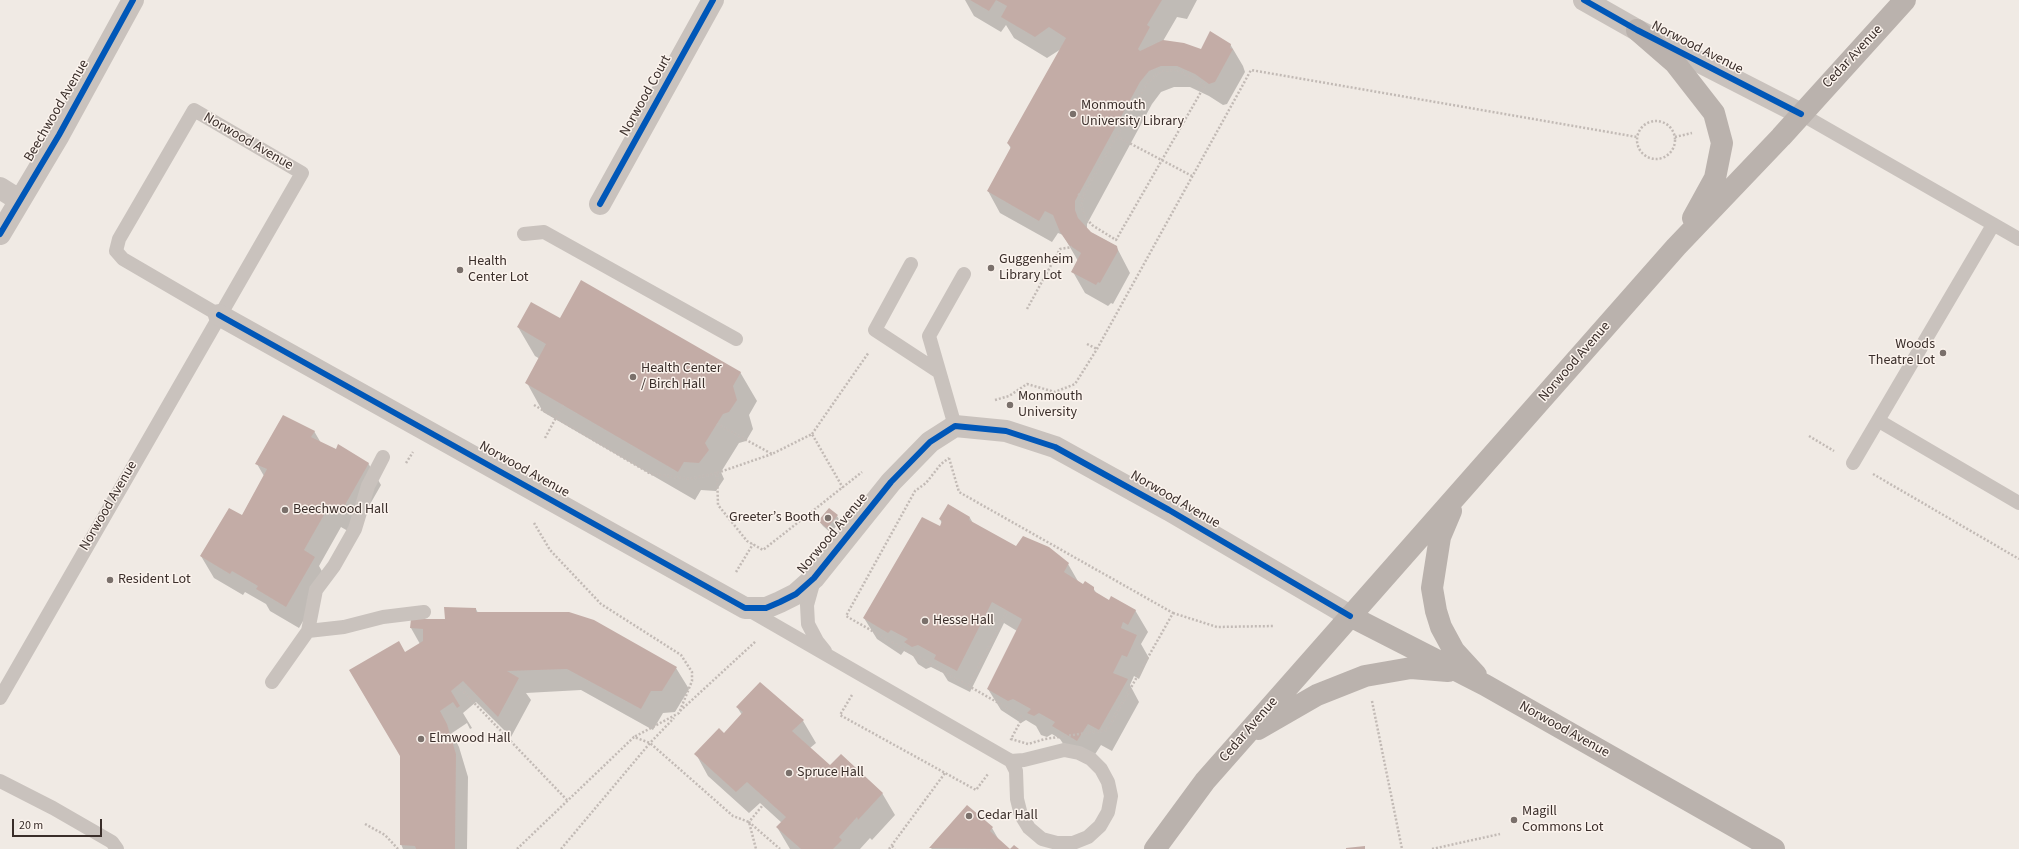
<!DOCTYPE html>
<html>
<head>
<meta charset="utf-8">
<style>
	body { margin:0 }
	#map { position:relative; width:2019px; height:849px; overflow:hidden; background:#f0eae4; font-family:"Source Sans 3",sans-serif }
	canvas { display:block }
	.scale { position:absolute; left:12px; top:819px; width:90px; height:18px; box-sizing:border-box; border:2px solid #3a2e2a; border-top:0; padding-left:5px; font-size:12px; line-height:14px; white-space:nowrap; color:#3a2e2a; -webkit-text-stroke:3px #fbf3ed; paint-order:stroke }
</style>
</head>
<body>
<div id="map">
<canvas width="2019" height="849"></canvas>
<div class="scale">20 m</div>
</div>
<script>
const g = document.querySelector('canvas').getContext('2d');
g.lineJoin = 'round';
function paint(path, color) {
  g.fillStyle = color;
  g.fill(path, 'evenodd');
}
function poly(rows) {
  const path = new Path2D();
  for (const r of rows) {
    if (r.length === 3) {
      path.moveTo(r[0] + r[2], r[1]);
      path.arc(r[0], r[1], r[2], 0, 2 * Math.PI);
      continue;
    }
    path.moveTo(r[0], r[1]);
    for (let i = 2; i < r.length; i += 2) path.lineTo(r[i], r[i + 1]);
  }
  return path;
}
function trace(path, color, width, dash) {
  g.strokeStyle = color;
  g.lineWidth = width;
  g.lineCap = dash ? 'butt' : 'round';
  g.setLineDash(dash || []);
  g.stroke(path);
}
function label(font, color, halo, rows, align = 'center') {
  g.font = font + ' "Source Sans 3",sans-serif';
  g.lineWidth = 3;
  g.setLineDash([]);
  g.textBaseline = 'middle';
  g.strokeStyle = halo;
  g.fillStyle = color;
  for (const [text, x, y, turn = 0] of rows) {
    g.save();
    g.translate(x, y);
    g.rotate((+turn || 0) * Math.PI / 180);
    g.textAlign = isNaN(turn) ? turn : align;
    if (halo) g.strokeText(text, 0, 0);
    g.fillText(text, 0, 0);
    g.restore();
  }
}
const shadow = poly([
	[965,0,1197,0,1187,19,1177,17,1163,41,1201,50,1230,44,1243,66,1245,72,1227,104,1223,105,1209,96,1190,87,1174,87,1161,92,1152,104,1087,224,1087,229,1090,232,1116,246,1130,273,1113,304,1111,303,1108,306,1085,293,1073,272,1078,261,1063,235,1058,233,1052,242,1000,213,988,191,1011,149,1008,143,1061,49,1047,58,1014,38,1006,25,1001,32,974,16],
	[560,319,740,372,757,401,749,415,753,429,746,441,739,443,721,472,724,479,716,491,701,490,695,500,543,412,527,383,540,359,535,356,518,327],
	[314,431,321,443,368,463,381,485,353,534,341,527,319,566,327,580,299,628,270,611,266,604,245,592,243,595,214,578,201,556,242,516,264,476,257,464],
	[837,516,840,521,831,533,823,526,819,521],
	[970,518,973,523,1017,548,1068,564,1079,583,1093,588,1097,594,1110,602,1135,610,1148,632,1141,644,1149,658,1139,679,1134,676,1130,685,1139,702,1112,751,1101,745,1090,762,1066,748,1060,739,1052,734,1047,737,1041,735,1036,726,1026,720,1021,723,1001,710,988,689,1017,631,1004,623,970,692,948,681,943,673,931,667,926,669,918,664,913,656,904,651,901,655,877,639,864,618,940,528,942,524,940,519],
	[476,609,478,613,676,668,689,689,675,712,663,713,653,730,581,690,526,693,531,700,511,737,476,702,463,713,472,728,470,729,467,723,452,733,459,747,468,777,467,849,403,849,401,844,405,653,420,644,411,628,446,620],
	[760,684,803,721,816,743,810,748,830,767,882,793,895,815,872,840,870,838,860,849,790,849,777,827,782,823,760,803,749,813,708,776,696,754,724,734,742,715,737,707],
	[967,806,992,828,1000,842,1009,849,931,849]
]);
const building = poly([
	[970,0,1162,0,1147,25,1150,27,1138,49,1140,51,1163,40,1184,43,1201,49,1210,31,1231,44,1230,48,1233,49,1215,82,1209,84,1195,74,1177,66,1161,66,1149,71,1140,82,1075,201,1075,210,1078,218,1091,232,1117,246,1118,251,1100,283,1098,282,1096,285,1071,272,1081,253,1069,245,1060,232,1053,215,1045,211,1039,221,987,191,1011,147,1007,143,1066,38,1049,27,1035,37,1001,17,1007,6,996,0,989,11],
	[581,280,741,372,733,386,737,400,729,412,723,414,705,443,709,450,699,463,684,462,678,472,525,383,546,344,517,327,531,302,560,318],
	[283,415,315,431,311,437,336,449,338,444,369,463,341,512,329,506,304,550,315,557,286,607,256,589,258,586,232,571,230,574,200,556,229,508,242,515,267,469,255,464],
	[948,504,970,517,969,520,1016,546,1023,536,1049,547,1069,563,1064,572,1083,584,1085,581,1094,587,1094,591,1109,600,1111,596,1136,610,1128,625,1123,622,1121,628,1137,635,1127,657,1122,655,1113,673,1128,679,1099,730,1088,724,1077,741,1052,726,1055,722,1039,713,1034,716,1027,713,1031,709,1013,699,1008,701,987,689,1022,619,992,602,957,671,934,659,936,655,918,645,912,647,904,642,908,639,891,630,888,633,863,618,922,517,940,526,942,521,939,519],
	[829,508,838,515,827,528,818,521],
	[444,607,476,608,476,612,569,612,594,620,677,667,662,691,651,691,641,709,567,669,507,671,519,678,498,717,463,681,451,691,460,706,457,708,453,702,440,711,447,724,456,754,455,849,416,849,415,846,400,845,400,756,349,670,399,641,405,652,423,641,423,629,410,628,411,619,445,619],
	[760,682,804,720,792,731,830,765,841,754,883,793,858,820,857,817,839,837,842,840,833,849,801,849,776,827,786,817,747,782,736,792,694,754,719,728,724,733,743,712,736,707],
	[967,805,993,827,990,831,1010,849,1014,845,1019,849,929,848],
	[1365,846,1365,849,1346,849,1346,848]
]);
const path = poly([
	[1178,70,1205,85,1116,240,1092,225,1085,217,1081,204,1086,189,1148,82,1161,71,1178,70],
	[1656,140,19],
	[1116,136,1192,176],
	[1675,137,1692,133],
	[1078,194,1083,197],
	[1027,309,1060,249,1072,247],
	[1087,344,1097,349],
	[995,400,1009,396,1027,384,1055,392,1075,384,1097,349,1251,70,1637,137],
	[534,405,651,474,690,479,717,473],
	[717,424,772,454,812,434,843,488],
	[812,434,869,352],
	[1809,436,1834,451],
	[545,438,563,405],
	[772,454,717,473,718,505,747,541,763,550,862,472],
	[949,458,959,492,1173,613,1107,730,1045,739,1028,744,1011,739,1023,717,846,616,915,491,926,483,941,464,949,458],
	[406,463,413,452],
	[1873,474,2019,559],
	[534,523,550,550,601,604,681,655,692,672,692,681,679,713,634,737],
	[736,572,753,544],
	[1173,613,1217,627,1274,626],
	[458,686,567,800],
	[969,686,1007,611],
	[852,695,840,715,976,790,988,774],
	[1372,701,1402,849],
	[680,711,756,641],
	[767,800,749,822,780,849],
	[365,824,385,835,398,849],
	[892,846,895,849],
	[517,849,634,737,650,743,733,816,749,822,756,849],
	[561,849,650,743,674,718],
	[889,849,945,773],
	[1432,849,1500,834]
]);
const service = poly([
	[1801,114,2019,239],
	[524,234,544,232,736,339],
	[911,264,875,330,939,372],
	[1879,421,2019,503],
	[955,426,929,336,964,274],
	[1853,463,1993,225],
	[814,580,807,605,808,624,817,641,825,651],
	[747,609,1011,761],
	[308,631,344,627,383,617,424,612],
	[272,682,308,631,316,590,334,566,355,529,368,486,383,457],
	[0,698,302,173,194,110,119,239,116,251,123,259,219,315],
	[1064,750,1079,753,1091,759,1101,769,1108,782,1111,796,1108,812,1100,826,1088,837,1073,843,1057,843,1042,839,1029,828,1021,815,1017,799,1016,771,1011,761,1024,760,1064,750],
	[0,781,53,808,112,842,117,849]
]);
const minor = poly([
	[0,188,19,200],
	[600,204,713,0],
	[0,234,59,135,133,0],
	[219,315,745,608,766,608,780,602,796,594,814,578,891,482,930,442,955,426,1006,431,1055,447,1169,510,1350,616]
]);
const tertiary = poly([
	[1584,0,1637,30,1801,114]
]);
const secondary = poly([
	[1637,30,1675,63,1714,113,1722,143,1715,178,1693,218],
	[1451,511,1440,537,1432,588,1436,611,1441,627,1454,651,1476,675],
	[1350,616,1485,685,1774,849],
	[1258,729,1317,695,1365,676,1411,668,1448,671],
	[1155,849,1205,781,1676,247,1781,137,1905,0]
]);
const cycleway = poly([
	[1584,0,1637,30,1801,114],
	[600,204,713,0],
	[0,234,59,135,133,0],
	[219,315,745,608,766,608,780,602,796,594,814,578,891,482,930,442,955,426,1006,431,1055,447,1169,510,1350,616]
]);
const markers = [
	[1073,114,4,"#7a706b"],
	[991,268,4,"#7a706b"],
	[460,270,4,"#7a706b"],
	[1943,353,4,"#7a706b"],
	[633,377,4,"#7a706b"],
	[1010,405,4,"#7a706b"],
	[285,510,4,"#7a706b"],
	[828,518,4,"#7a706b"],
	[110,580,4,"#7a706b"],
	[925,621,4,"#7a706b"],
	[421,739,4,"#7a706b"],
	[789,773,4,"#7a706b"],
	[969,816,4,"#7a706b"],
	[1514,820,4,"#7a706b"]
];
const streetNames = [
	["Norwood Avenue",1697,48,27],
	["Cedar Avenue",1853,57,-47],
	["Norwood Court",646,96,-61],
	["Beechwood Avenue",57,111,-60],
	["Norwood Avenue",248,142,30],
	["Norwood Avenue",1575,362,-49],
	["Norwood Avenue",524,470,29],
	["Norwood Avenue",1175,500,30],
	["Norwood Avenue",109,506,-60],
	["Norwood Avenue",833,534,-50],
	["Cedar Avenue",1249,730,-49],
	["Norwood Avenue",1564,730,29]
];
const poiNames = [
	["Monmouth",1081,106],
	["University Library",1081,122],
	["Guggenheim",999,260],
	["Library Lot",999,276],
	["Health",468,262],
	["Center Lot",468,278],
	["Woods",1935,345,"right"],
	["Theatre Lot",1935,361,"right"],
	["Health Center",641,369],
	["/ Birch Hall",641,385],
	["Monmouth",1018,397],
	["University",1018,413],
	["Beechwood Hall",293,510],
	["Greeter’s Booth",820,518,"right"],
	["Resident Lot",118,580],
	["Hesse Hall",933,621],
	["Elmwood Hall",429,739],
	["Spruce Hall",797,773],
	["Magill",1522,812],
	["Commons Lot",1522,828],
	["Cedar Hall",977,816]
];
paint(shadow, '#0003');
paint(building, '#c3aca6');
trace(path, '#c2bab5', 2.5, [2, 2]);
trace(service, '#c9c2bd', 14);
trace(minor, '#c9c2bd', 22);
trace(tertiary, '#c9c2bd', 22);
trace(secondary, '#bab2ad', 22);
trace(cycleway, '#0057b8', 6);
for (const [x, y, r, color] of markers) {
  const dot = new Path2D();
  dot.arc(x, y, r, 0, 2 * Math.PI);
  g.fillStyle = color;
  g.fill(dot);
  trace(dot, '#fbf3ed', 1.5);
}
label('14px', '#3a2e2a', '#fbf3ed', streetNames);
label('14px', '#3a2e2a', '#fbf3ed', poiNames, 'left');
</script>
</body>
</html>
